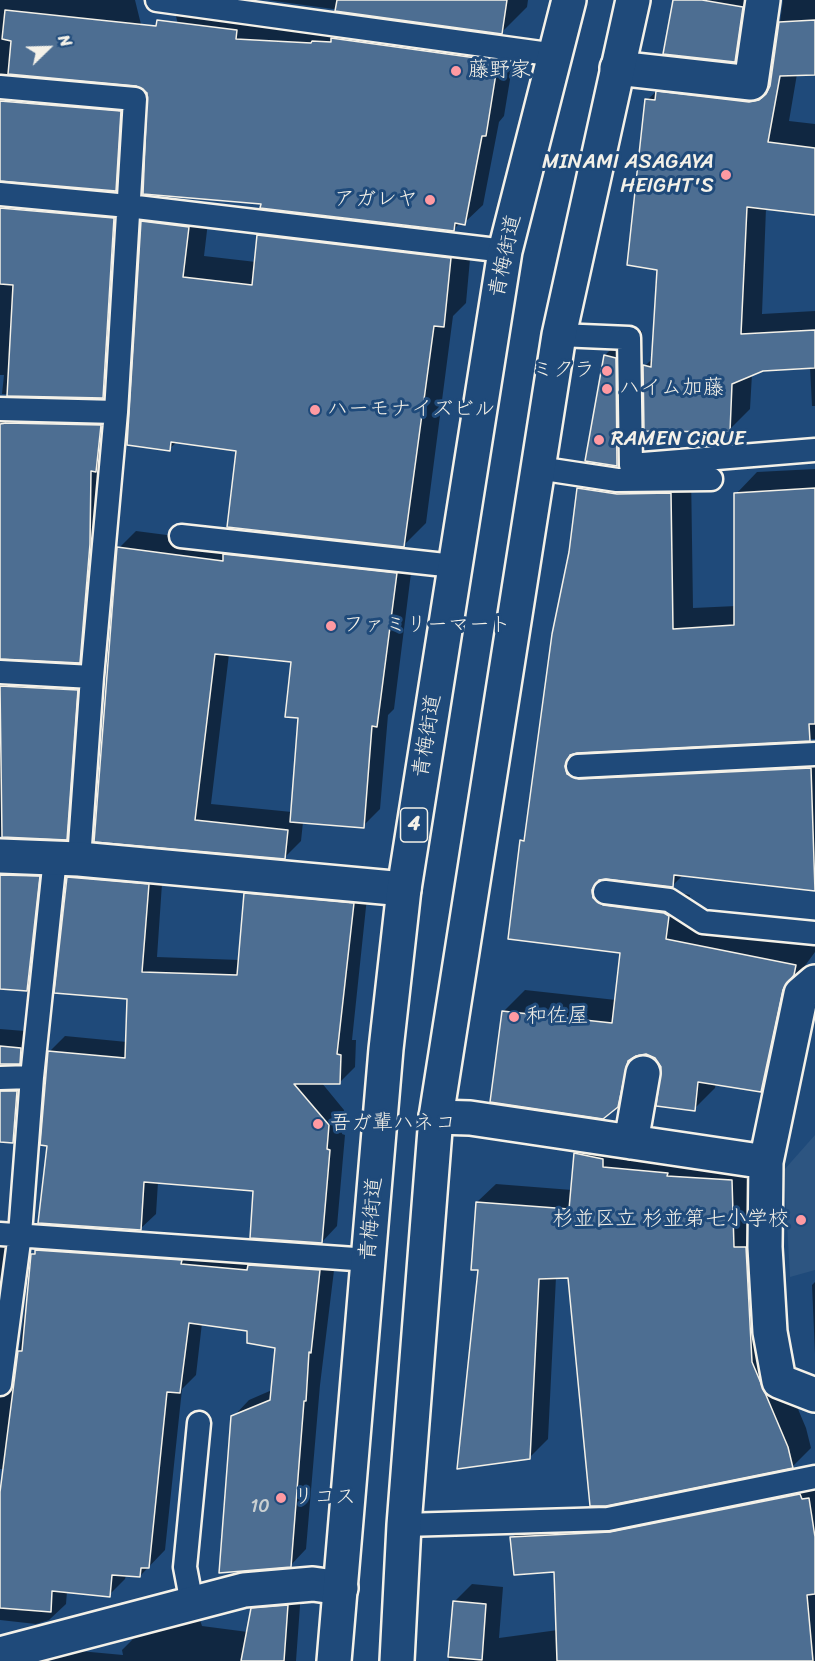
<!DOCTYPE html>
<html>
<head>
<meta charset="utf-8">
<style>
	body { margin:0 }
	#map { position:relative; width:815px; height:1661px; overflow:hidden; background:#1f4a7a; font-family:Sriracha,sans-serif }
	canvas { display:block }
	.north { position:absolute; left:18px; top:18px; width:60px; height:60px; -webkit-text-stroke:4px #1f4a7a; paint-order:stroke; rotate:67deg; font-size:16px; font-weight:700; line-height:24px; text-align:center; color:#f4f1e8 }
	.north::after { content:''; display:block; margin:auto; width:21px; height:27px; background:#f4f1e8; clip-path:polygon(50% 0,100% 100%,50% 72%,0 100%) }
</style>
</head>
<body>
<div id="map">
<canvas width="815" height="1661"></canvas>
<div class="north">N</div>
</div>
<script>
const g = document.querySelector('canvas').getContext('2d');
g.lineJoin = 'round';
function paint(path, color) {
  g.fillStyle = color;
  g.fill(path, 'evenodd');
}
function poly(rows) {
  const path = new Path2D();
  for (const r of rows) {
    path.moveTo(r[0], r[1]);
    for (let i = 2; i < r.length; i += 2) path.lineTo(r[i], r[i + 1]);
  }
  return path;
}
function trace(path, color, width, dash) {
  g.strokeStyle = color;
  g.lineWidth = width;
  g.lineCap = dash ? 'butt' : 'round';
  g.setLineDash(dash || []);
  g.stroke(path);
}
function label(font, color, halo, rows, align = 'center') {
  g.font = font + ' Sriracha,"Klee One",sans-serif';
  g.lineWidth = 6;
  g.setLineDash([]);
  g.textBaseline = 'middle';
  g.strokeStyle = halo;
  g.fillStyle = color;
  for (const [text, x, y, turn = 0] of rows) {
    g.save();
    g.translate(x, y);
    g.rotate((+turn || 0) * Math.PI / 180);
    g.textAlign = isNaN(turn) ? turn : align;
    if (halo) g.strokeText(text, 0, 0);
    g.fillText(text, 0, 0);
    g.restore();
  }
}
const built = poly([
	[815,1135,815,1270,790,1277,784,1170]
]);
const shadow = poly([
	[0,0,135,0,150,61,184,53,176,16,192,0,516,43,504,116,499,122,483,205,464,223,460,223,453,230,263,203,150,100,144,87,7,73,10,79,138,93,134,171,115,190,7,180,10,186,132,200,121,378,103,397,2,394,4,375,0,375],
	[267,0,528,0,527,7,502,32],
	[674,0,763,0,756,39,734,61],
	[783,0,815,0,815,74,797,74,789,121,815,124,815,214,766,208,762,314,815,311,815,406,812,406,810,367,762,369,752,374,750,409,729,430,643,430,643,438,617,465,605,355,632,329,642,331,643,368,653,358,658,269,647,100,679,71,772,81],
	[164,200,210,205,204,256,256,262,259,236,281,214,472,237,466,303,453,316,426,523,404,545,238,449,177,442,169,449,143,222],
	[17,404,119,407,98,643,79,661,6,657,18,668,95,672,85,820,66,838,0,836,0,421],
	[600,467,639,473,691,472,693,608,736,606,736,494,757,472,815,469,815,739,589,750,593,757,815,748,815,890,683,875,672,886,643,883,642,885,690,895,687,917,815,944,815,952,804,967,782,1069,761,1090,716,1083,715,1088,694,1109,656,1057,646,1053,639,1084,617,1106,503,1012,525,990,616,1000,622,951,521,841,527,836,579,488],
	[136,531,236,544,413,557,394,709,388,715,380,809,363,826,303,822,301,841,284,858,95,840,119,548],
	[229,654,293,661,299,717,292,812,211,804],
	[83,863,163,869,157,957,240,960,245,894,261,878,368,888,352,1040,356,1040,355,1067,340,1082,321,1082,344,1110,342,1134,345,1135,337,1226,322,1242,255,1189,158,1182,156,1214,140,1229,48,1145,50,1051,65,1036,127,1042,128,997,68,878],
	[50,864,43,973,27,989,0,987,0,866],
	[0,1029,37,1032,36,1046,19,1062,4,1063,4,1068,33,1075,29,1125,13,1141,0,1140],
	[594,1135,750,1162,770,1343,806,1428,811,1448,793,1466,606,1504,569,1276,556,1277,548,1439,529,1458,480,1269,477,1202,496,1184,572,1190,576,1153],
	[0,1234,20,1236,3,1373,15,1382,32,1255,53,1234,336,1254,320,1385,306,1549,290,1566,233,1417,249,1400,272,1390,277,1347,249,1329,202,1323,196,1375,182,1389,165,1550,140,1576,126,1575,125,1579,109,1595,67,1591,66,1604,49,1620,36,1624,0,1620,0,1507,5,1469,0,1469],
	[815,1282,815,1354,812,1285],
	[815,1478,815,1661,449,1661,454,1602,472,1584,503,1587,499,1638,558,1630,556,1570,512,1538,529,1520],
	[301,1592,296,1661,21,1661,58,1649,123,1655,122,1650,136,1636,198,1614,202,1626,248,1632,252,1609,266,1595]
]);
const building = poly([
	[337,0,507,0,502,34,335,11,337,0],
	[673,0,702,0,743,7,735,62,663,54,673,0],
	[5,10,156,26,157,20,237,30,236,39,311,43,312,41,331,42,331,38,498,61,486,136,482,136,465,225,455,223,454,231,260,208,261,204,143,194,147,93,136,86,8,74,11,41,2,39,5,10],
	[815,20,815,75,780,76,768,142,815,148,815,215,747,207,741,334,815,330,815,368,763,371,732,384,730,432,644,431,643,365,651,367,657,270,627,265,645,99,655,100,656,91,749,102,759,100,766,94,770,86,779,22,815,20],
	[0,101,121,111,116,191,0,181,0,101],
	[0,208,114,218,103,398,7,396,13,285,0,284,0,208],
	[141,221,189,227,183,277,252,285,257,235,451,258,444,327,434,326,404,547,227,527,236,451,171,442,170,451,127,445,141,221],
	[604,355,616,358,617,466,585,461,604,355],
	[6,423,101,425,96,472,91,471,90,544,80,663,0,659,0,424,6,423],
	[577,488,617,494,671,493,673,629,734,625,734,493,815,488,815,724,809,724,810,741,577,753,570,755,565,766,567,774,579,779,811,768,815,891,674,875,673,887,606,879,599,880,592,890,593,898,603,905,664,913,669,916,666,939,796,965,794,975,783,990,761,1092,698,1082,695,1111,656,1106,661,1067,655,1058,646,1054,636,1056,628,1061,618,1107,603,1119,490,1102,502,1011,612,1023,620,953,508,939,520,840,524,841,552,634,569,552,577,488],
	[117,547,223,561,223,554,397,573,377,727,372,726,364,828,290,822,298,718,285,717,291,662,215,654,195,820,288,830,285,859,94,842,117,547],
	[0,686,78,690,67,840,2,837,0,686],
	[0,875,40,876,27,991,0,989,0,875],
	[67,877,149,884,142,972,237,975,244,893,354,903,337,1054,341,1055,340,1084,294,1084,329,1125,327,1149,330,1150,322,1243,250,1238,253,1191,144,1182,141,1230,38,1223,47,1146,40,1145,48,1051,125,1058,127,999,54,993,67,877],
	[0,1046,21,1048,20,1064,0,1064,0,1046],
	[0,1091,17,1091,13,1143,0,1142,0,1091],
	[574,1153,603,1159,603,1167,668,1173,667,1176,732,1180,734,1247,746,1247,752,1362,788,1447,793,1468,606,1506,590,1506,568,1278,539,1279,530,1459,457,1469,478,1270,471,1270,476,1202,569,1209,574,1153],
	[35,1250,182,1260,181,1264,247,1270,248,1265,320,1270,311,1353,309,1352,306,1401,304,1401,291,1567,219,1573,231,1416,270,1400,275,1348,247,1343,247,1331,189,1323,180,1393,167,1392,149,1568,141,1568,140,1577,112,1575,110,1597,52,1591,51,1612,0,1608,0,1492,18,1351,22,1351,31,1254,35,1254,35,1250],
	[800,1494,802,1499,809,1498,815,1537,815,1594,807,1595,813,1661,557,1661,554,1572,514,1575,510,1537,610,1532,800,1494],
	[453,1601,486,1604,482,1660,448,1657,453,1601],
	[288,1605,284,1661,241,1661,251,1608,288,1605]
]);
const lane = poly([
	[157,0,556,55],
	[0,87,135,99,116,412,92,677,79,859],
	[0,194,128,206,505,251],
	[559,335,629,338,631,465,815,450],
	[0,409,116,412],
	[538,468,617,480,711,479],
	[181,536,454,566],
	[0,672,92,677],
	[578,766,815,754],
	[605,892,669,900,703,922,815,933],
	[0,1078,32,1077],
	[0,1234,369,1260],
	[0,1384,20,1234,32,1077,55,858],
	[404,1525,608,1519,815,1477],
	[192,1604,185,1567,199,1423]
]);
const street = poly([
	[617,68,751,83,763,0],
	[0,856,79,859,404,889],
	[815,982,801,994,766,1162,765,1247,770,1332,779,1381,815,1395],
	[436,1117,470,1118,766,1162],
	[631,1142,643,1073],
	[0,1654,244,1590,313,1584,341,1588]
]);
const primary = poly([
	[334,1661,386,1049,404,889,505,251,569,0],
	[397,1661,404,1525,436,1117,559,335,633,0]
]);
const markers = [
	[456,71,6,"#ff9aa2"],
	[726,175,6,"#ff9aa2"],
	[430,200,6,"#ff9aa2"],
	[607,371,6,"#ff9aa2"],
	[607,389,6,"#ff9aa2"],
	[315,410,6,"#ff9aa2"],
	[599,440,6,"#ff9aa2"],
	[331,626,6,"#ff9aa2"],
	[514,1017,6,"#ff9aa2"],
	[318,1124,6,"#ff9aa2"],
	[801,1220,6,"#ff9aa2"],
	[281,1498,6,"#ff9aa2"]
];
const numberNames = [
	["10",260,1507]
];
const shields = [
	[414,825,27]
];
const shieldNames = [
	["4",414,825]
];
const poiNames = [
	["藤野家",468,71],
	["MINAMI ASAGAYA",714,163,"right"],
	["HEIGHT'S",714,187,"right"],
	["アガレヤ",418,200,"right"],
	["ミクラ",595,371,"right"],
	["ハイム加藤",619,389],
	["ハーモナイズビル",327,410],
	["RAMEN CiQUE",611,440],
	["ファミリーマート",343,626],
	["和佐屋",526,1017],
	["吾ガ輩ハネコ",330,1124],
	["杉並区立 杉並第七小学校",789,1220,"right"],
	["リコス",293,1498]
];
const streetNames = [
	["青梅街道",506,256,-78],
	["青梅街道",428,736,-81],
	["青梅街道",372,1219,-85]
];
paint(built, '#2d5581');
paint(shadow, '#0007');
paint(building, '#4d6e92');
trace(building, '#f4f1e8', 1.5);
trace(lane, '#f4f1e8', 27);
trace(street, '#f4f1e8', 38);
trace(primary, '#f4f1e8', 38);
trace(lane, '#1f4a7a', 22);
trace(street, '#1f4a7a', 33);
trace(primary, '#1f4a7a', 33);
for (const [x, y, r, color] of markers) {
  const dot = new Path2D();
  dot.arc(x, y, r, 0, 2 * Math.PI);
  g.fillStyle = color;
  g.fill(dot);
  trace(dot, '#1f4a7a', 2);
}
label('18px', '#cad0d2', null, numberNames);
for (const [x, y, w] of shields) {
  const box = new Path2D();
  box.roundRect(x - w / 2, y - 17, w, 34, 4.5);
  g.fillStyle = '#1f4a7a';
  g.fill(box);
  trace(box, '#f4f1e8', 1.5);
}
label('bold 20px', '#f4f1e8', null, shieldNames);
label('21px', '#f4f1e8', '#1f4a7a', poiNames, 'left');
label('21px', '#f4f1e8', '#1f4a7a', streetNames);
</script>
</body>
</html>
